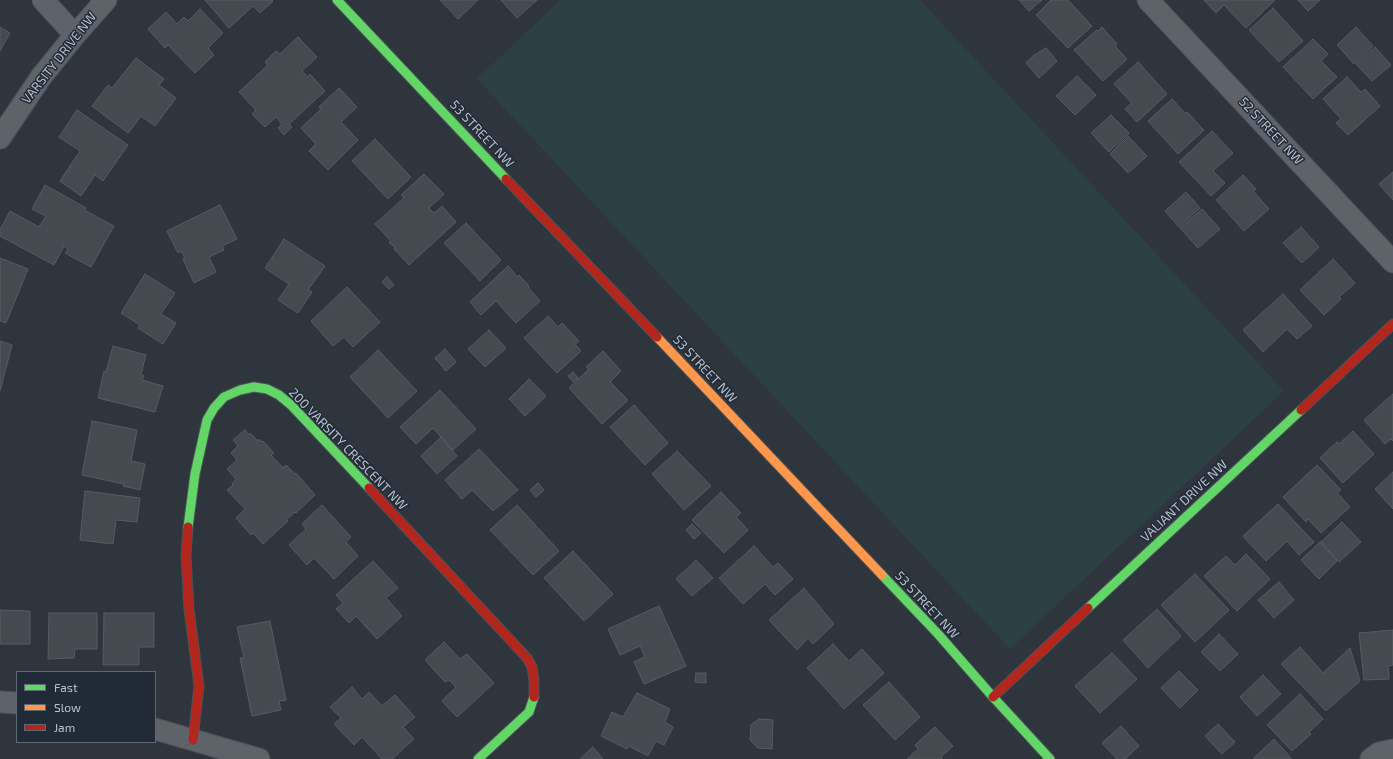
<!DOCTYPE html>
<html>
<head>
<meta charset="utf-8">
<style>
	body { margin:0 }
	#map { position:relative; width:1393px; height:759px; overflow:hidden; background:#2e353c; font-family:"Exo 2",sans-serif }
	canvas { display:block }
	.legend { position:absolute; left:16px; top:671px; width:140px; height:72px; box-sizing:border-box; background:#212b37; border:1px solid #5e6772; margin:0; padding:5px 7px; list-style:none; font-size:12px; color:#b9c1cb }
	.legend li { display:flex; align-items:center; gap:8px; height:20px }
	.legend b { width:20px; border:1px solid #5e6772 }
</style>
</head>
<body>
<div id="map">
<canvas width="1393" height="759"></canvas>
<ul class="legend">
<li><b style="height:5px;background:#63d668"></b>Fast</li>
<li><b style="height:5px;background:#ff974d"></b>Slow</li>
<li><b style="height:5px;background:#b3261e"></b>Jam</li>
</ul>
</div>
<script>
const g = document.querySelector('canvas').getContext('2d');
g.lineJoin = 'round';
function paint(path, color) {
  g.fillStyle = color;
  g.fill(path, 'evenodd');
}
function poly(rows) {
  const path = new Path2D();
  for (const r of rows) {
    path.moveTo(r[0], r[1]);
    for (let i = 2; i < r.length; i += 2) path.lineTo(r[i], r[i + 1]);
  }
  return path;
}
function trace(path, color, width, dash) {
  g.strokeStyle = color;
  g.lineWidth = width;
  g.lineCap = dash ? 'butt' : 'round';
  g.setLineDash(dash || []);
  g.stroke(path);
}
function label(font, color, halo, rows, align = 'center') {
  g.font = font + ' "Exo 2",sans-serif';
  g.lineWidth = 3;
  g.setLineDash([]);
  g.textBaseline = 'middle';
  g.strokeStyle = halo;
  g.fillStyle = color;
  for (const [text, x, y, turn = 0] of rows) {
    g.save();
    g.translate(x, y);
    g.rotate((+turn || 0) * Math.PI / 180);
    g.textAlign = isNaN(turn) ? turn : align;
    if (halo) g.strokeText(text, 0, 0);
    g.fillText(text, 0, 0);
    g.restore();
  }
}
const green = poly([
	[560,0,920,0,1284,391,1010,649,477,79]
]);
const building = poly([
	[205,0,272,0,273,1,260,13,253,6,229,28,205,0],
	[440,0,478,0,458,19,440,0],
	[501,0,537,0,517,18,501,0],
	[1019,0,1042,0,1029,11,1019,0],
	[1051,0,1068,0,1092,26,1068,48,1036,15,1051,0],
	[1204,0,1275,0,1246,28,1224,5,1216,13,1204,0],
	[1298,0,1320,0,1308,11,1298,0],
	[1273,8,1303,41,1279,62,1249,30,1273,8],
	[200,9,223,33,208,48,214,55,195,73,168,45,165,48,148,29,166,12,177,24,184,17,188,21,200,9],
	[0,27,10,33,0,51,0,27],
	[1102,27,1117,44,1115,46,1127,59,1103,81,1074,50,1097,30,1098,31,1102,27],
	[1356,27,1373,46,1354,64,1337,45,1356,27],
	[298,37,317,57,302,71,308,77,310,74,325,91,289,124,292,127,284,135,278,128,282,124,276,117,265,127,252,114,256,110,239,92,268,65,265,62,276,51,280,54,298,37],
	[1313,39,1328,54,1321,61,1337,77,1313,99,1283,67,1313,39],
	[1375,47,1391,65,1372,81,1356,64,1375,47],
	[1046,48,1057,61,1039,78,1026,63,1033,56,1046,48],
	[136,58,164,79,159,85,176,98,155,126,141,116,128,133,92,106,108,85,112,88,136,58],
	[1138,62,1167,94,1137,122,1125,109,1132,103,1114,84,1138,62],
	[1077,76,1096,95,1075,115,1056,96,1077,76],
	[1347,77,1361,92,1365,89,1380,106,1348,135,1336,123,1341,119,1323,99,1347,77],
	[339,88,357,107,341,122,358,140,328,170,309,151,316,144,301,128,321,109,319,107,339,88],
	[1172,99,1186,114,1187,112,1204,130,1178,154,1148,121,1172,99],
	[77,110,128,145,103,181,95,175,81,196,60,181,80,151,59,137,77,110],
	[1111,115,1129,133,1109,152,1091,133,1111,115],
	[1212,131,1233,153,1213,171,1225,183,1211,196,1179,162,1212,131],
	[1128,136,1147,156,1128,173,1110,154,1128,136],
	[375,139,411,177,388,199,352,161,375,139],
	[1393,172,1393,200,1379,184,1393,172],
	[424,174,444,194,429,208,434,213,442,206,456,222,409,265,394,249,395,248,389,242,391,241,375,224,404,198,401,195,424,174],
	[1243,175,1256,189,1253,191,1269,209,1244,231,1216,200,1243,175],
	[45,185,86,208,84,210,114,226,91,267,65,253,68,249,64,246,54,265,0,236,0,230,10,211,39,227,46,216,32,209,45,185],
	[1186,192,1200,208,1179,227,1165,211,1186,192],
	[220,205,237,239,222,246,224,250,209,257,216,272,194,283,183,259,185,258,181,251,178,253,167,231,220,205],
	[1202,209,1220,229,1198,248,1180,228,1202,209],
	[466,223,501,260,480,281,444,243,466,223],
	[1301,227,1319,247,1302,263,1283,243,1301,227],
	[284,239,325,266,308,290,312,292,298,313,278,300,289,284,265,268,284,239],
	[0,258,28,269,6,323,0,321,0,258],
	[1333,259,1355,283,1339,297,1341,299,1324,315,1300,290,1333,259],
	[508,266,518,277,519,275,529,286,528,287,540,301,516,323,496,301,481,315,470,302,508,266],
	[145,274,175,293,161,314,176,323,163,344,138,328,140,325,121,313,145,274],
	[387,277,394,285,389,289,382,282,387,277],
	[347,287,380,322,353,347,344,337,333,346,311,321,347,287],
	[1283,294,1312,326,1297,339,1287,329,1263,352,1243,330,1283,294],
	[548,316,558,327,562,323,579,341,575,344,581,351,557,373,524,338,548,316],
	[489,330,506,348,485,367,468,349,489,330],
	[0,341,12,345,0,391,0,341],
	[113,346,146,355,141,374,144,376,142,380,163,386,155,412,98,398,104,371,106,372,113,346],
	[445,349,456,362,446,371,435,358,445,349],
	[378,350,417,391,388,418,350,377,378,350],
	[603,351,621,371,610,382,628,400,602,424,569,388,589,369,586,367,603,351],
	[573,372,578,378,573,382,568,376,573,372],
	[529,379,546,396,525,416,509,399,529,379],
	[440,390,476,429,453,450,433,428,416,444,400,427,440,390],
	[1393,394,1393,441,1391,439,1385,444,1364,420,1393,394],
	[634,405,668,443,645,465,610,427,634,405],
	[92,421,137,430,131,461,145,464,140,490,123,486,124,484,82,475,92,421],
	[245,430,249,435,250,433,258,441,259,439,262,442,263,441,274,453,271,455,283,468,286,465,295,474,296,473,315,495,296,513,295,512,286,520,288,521,263,544,253,533,251,535,236,518,245,509,227,490,233,485,232,484,236,479,227,469,237,460,231,453,238,446,233,440,245,430],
	[1353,431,1374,454,1343,483,1320,458,1337,442,1339,444,1353,431],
	[441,437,457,456,437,474,421,456,441,437],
	[479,449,518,490,493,511,472,490,462,499,445,480,479,449],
	[677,451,711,486,684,510,652,474,677,451],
	[1317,465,1341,490,1337,493,1350,507,1321,533,1308,519,1306,522,1283,497,1317,465],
	[1393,472,1393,509,1375,489,1393,472],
	[538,483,544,490,536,497,530,490,538,483],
	[85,491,140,498,137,522,116,520,113,544,80,540,85,491],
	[721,492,741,513,736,517,748,530,724,553,692,520,721,492],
	[1278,504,1314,542,1299,555,1287,541,1266,561,1243,536,1278,504],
	[322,505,351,537,346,542,358,556,334,579,314,558,307,565,289,545,306,529,302,524,322,505],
	[517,505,559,551,533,575,490,530,517,505],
	[1342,522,1361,542,1339,562,1321,542,1342,522],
	[692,524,701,533,694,539,686,530,692,524],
	[1320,542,1337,561,1319,579,1301,560,1320,542],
	[754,546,773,567,778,563,793,579,775,595,765,584,743,604,719,578,754,546],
	[573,551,613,594,584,621,544,578,573,551],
	[1246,554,1270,579,1237,611,1204,576,1226,556,1235,565,1246,554],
	[696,560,713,578,692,596,676,579,696,560],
	[373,561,398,588,386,598,402,616,377,639,356,616,349,623,336,609,343,603,336,595,373,561],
	[1195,574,1229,610,1195,642,1161,605,1195,574],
	[1279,582,1294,600,1274,618,1258,600,1279,582],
	[804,588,834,624,813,644,808,638,797,650,769,620,804,588],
	[659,606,686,666,644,684,634,662,645,657,640,646,620,655,608,629,659,606],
	[1157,609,1181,636,1148,668,1123,640,1157,609],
	[0,610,30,611,30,644,0,644,0,610],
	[49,613,97,613,97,649,75,649,74,658,48,659,49,613],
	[104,613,154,613,154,647,139,647,139,665,103,665,104,613],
	[270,621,286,700,279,701,281,710,252,716,240,658,244,658,237,627,270,621],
	[1393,630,1393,665,1388,666,1389,679,1364,680,1359,633,1393,630],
	[1219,634,1238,654,1220,671,1201,652,1219,634],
	[444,642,460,659,467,654,494,683,457,717,442,701,456,687,449,680,445,682,425,660,444,642],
	[833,644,849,661,862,649,884,673,844,709,807,668,833,644],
	[1300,647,1323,673,1350,648,1360,681,1326,711,1281,664,1300,647],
	[1112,653,1137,679,1100,713,1075,686,1112,653],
	[1179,671,1198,690,1180,708,1161,688,1179,671],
	[696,673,706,673,706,683,695,682,696,673],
	[1263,675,1281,694,1257,716,1240,697,1263,675],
	[889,682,920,717,895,740,863,705,889,682],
	[352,687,362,699,369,692,382,706,395,695,415,717,403,727,414,739,392,759,382,759,362,737,354,745,334,724,341,718,330,707,352,687],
	[637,693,670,709,665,722,673,727,664,745,656,741,648,756,629,746,627,749,601,736,612,712,623,717,637,693],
	[1300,694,1323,719,1309,732,1311,734,1292,751,1267,725,1300,694],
	[759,719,773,720,772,749,758,748,750,740,751,725,759,719],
	[1218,724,1235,742,1222,754,1205,736,1218,724],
	[1121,726,1139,746,1125,759,1117,759,1102,743,1121,726],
	[935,727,953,746,941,757,943,759,907,759,918,749,915,745,935,727],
	[1274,739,1292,759,1253,759,1274,739],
	[593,747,603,759,580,759,593,747]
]);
const street = poly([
	[43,0,75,35],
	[1148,0,1393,262],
	[0,138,41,77,75,35,106,0],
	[0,702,17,703],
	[155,729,259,759],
	[1371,759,1379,753,1393,750]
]);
const fast = poly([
	[337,0,506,179],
	[188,527,195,474,207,420,214,408,224,397,240,390,254,387,267,389,279,395,291,405,369,488],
	[882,575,938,634,993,697,1050,759],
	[1088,608,1301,410],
	[478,759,529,712,534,697]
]);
const slow = poly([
	[657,337,882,575]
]);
const jam = poly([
	[506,179,657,337],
	[1301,410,1393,324],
	[369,488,527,658,532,667,534,680,534,697],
	[188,527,186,556,189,609,199,686,193,740],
	[993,697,1088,608]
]);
const streetNames = [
	["VARSITY DRIVE NW",59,58,-52],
	["52 STREET NW",1271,131,47],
	["53 STREET NW",482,134,47],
	["53 STREET NW",705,369,47],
	["200 VARSITY CRESCENT NW",348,449,46],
	["VALIANT DRIVE NW",1184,501,-43],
	["53 STREET NW",927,605,47]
];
paint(green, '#2b4042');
paint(building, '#454a50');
trace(building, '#565c63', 1);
trace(street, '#4c5156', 23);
trace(fast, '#4c5156', 11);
trace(slow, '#4c5156', 11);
trace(jam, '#4c5156', 11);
trace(street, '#5e6269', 21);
trace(fast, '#63d668', 9);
trace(slow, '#ff974d', 9);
trace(jam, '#b3261e', 9);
label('13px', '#b9c1cb', '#212b37', streetNames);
</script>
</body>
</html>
